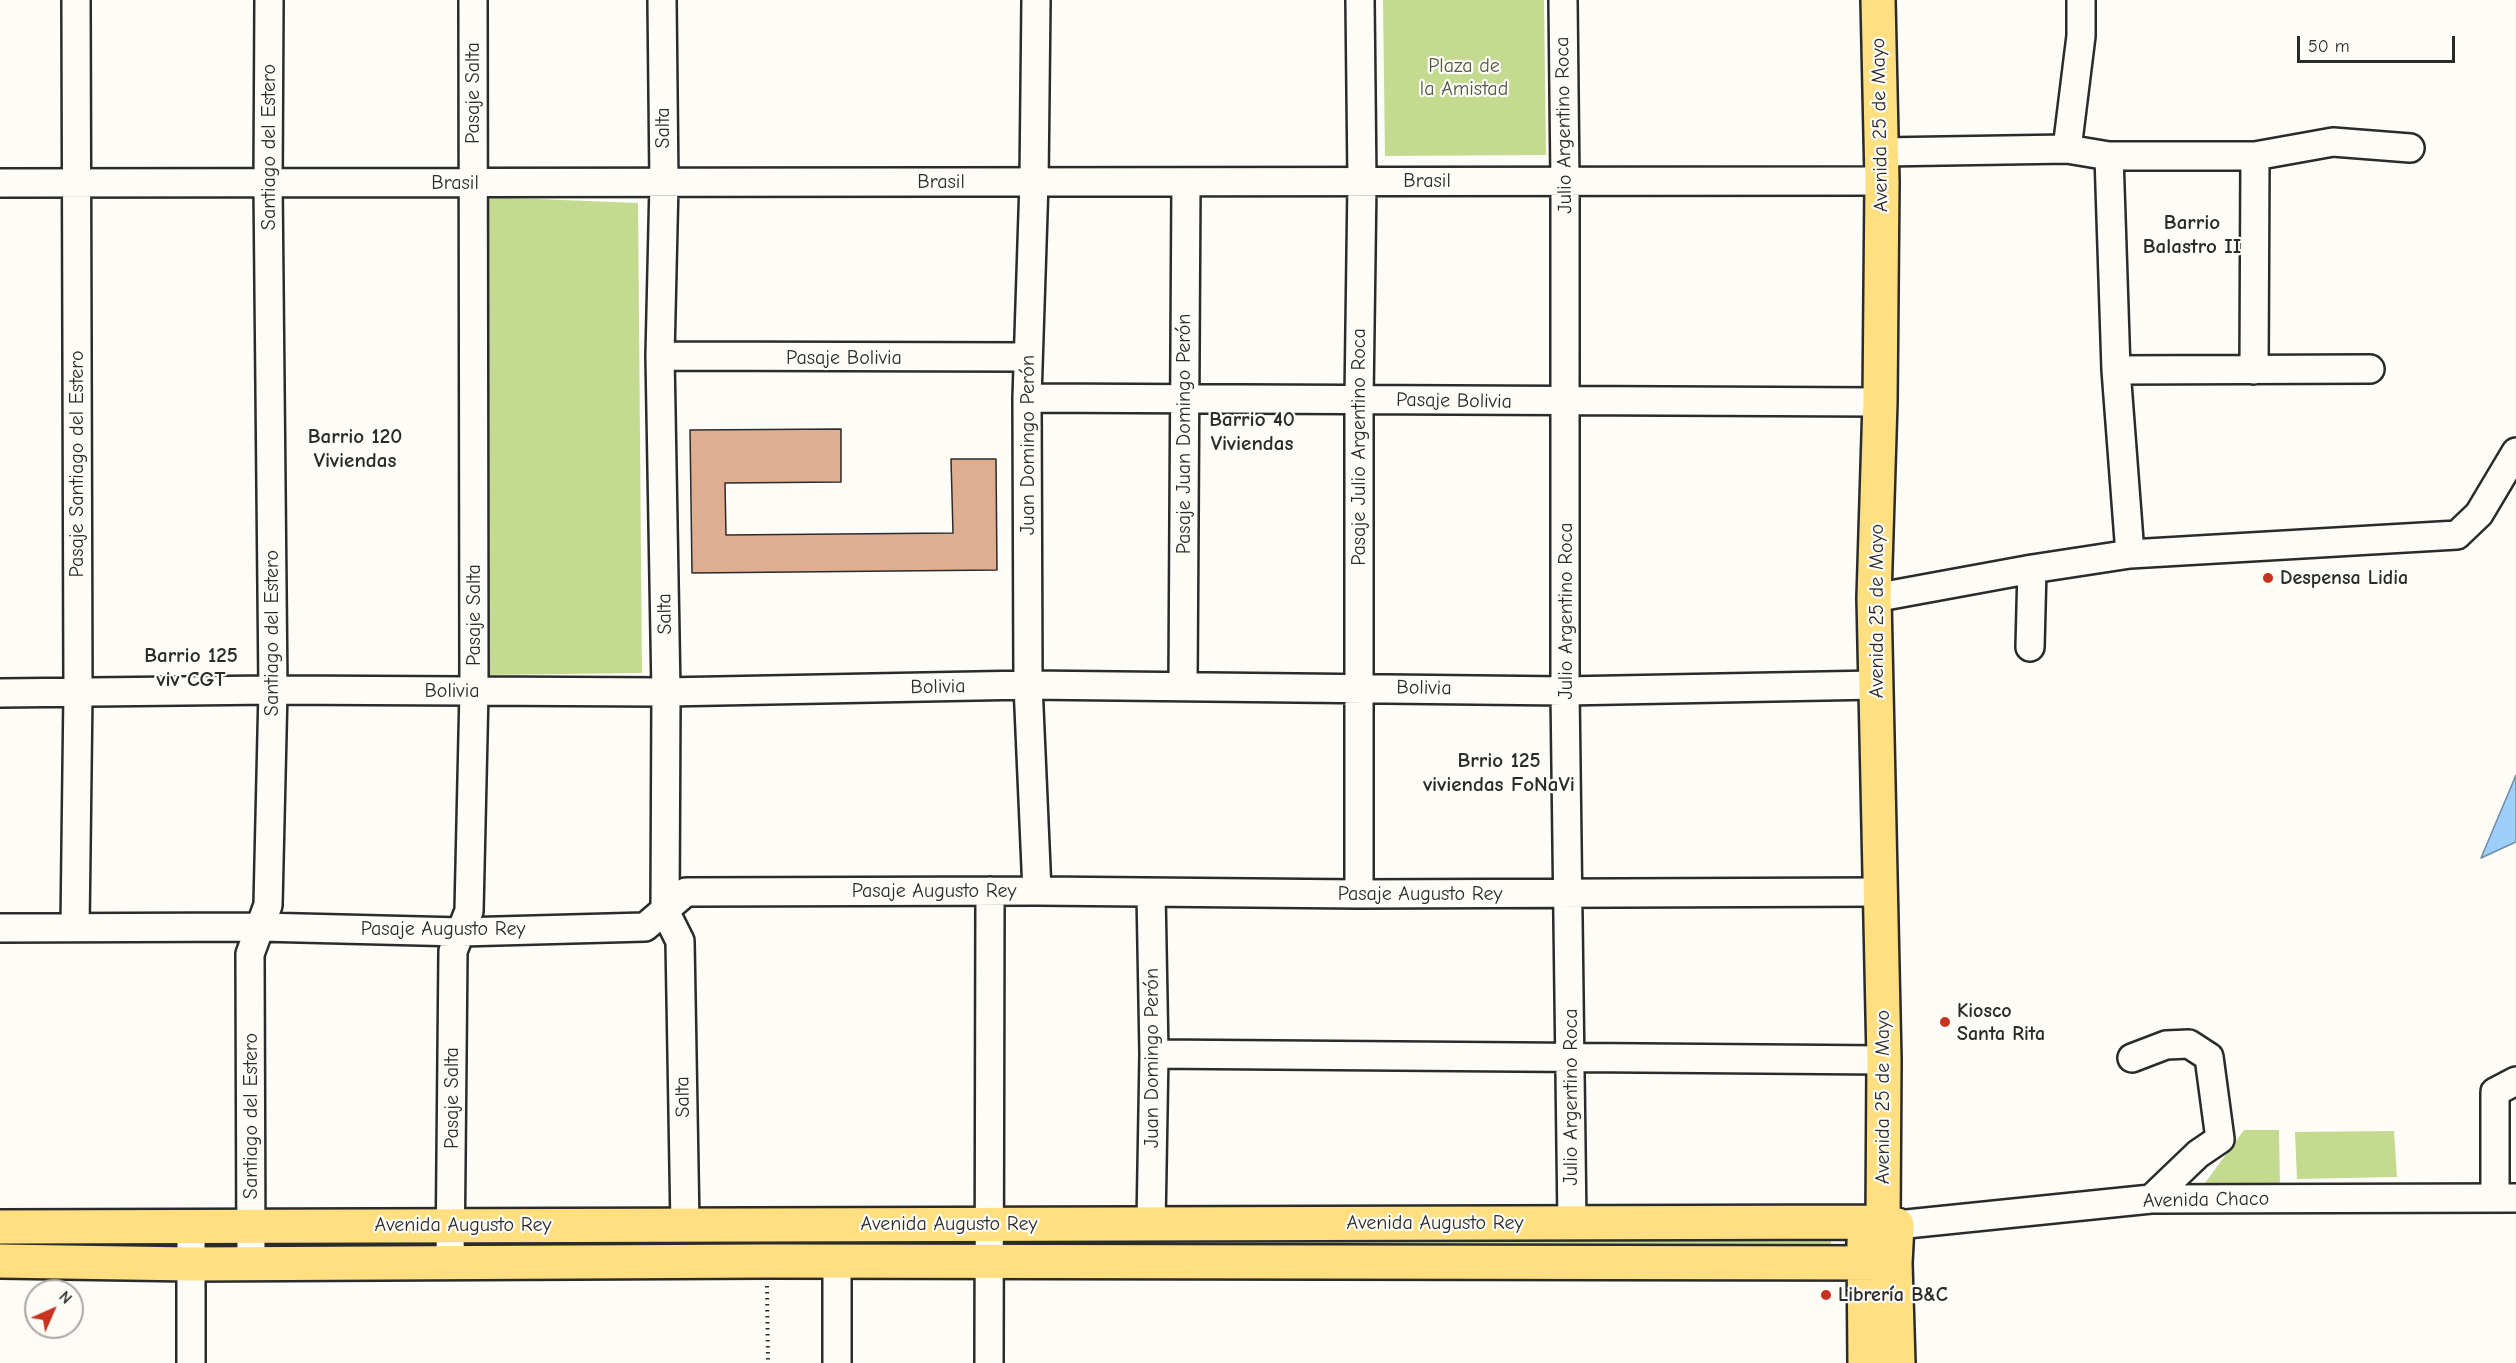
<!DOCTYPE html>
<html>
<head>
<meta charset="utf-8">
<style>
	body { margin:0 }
	#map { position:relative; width:2516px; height:1363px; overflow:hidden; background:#fdfcf7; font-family:"Comic Neue",sans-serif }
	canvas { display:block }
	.north { position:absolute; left:24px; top:1279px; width:60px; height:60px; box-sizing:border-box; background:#fdfcf7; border:2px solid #a9a8a5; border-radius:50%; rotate:45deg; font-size:16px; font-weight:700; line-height:24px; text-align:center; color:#2b2b2b }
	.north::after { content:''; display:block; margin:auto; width:21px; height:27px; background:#c8321e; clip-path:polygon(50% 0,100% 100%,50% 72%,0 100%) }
	.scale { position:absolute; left:2297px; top:36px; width:158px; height:27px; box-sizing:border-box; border:3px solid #2b2b2b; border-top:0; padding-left:8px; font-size:18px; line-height:21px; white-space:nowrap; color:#2b2b2b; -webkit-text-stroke:4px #fdfcf7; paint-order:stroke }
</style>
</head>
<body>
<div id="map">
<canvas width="2516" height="1363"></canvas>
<div class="north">N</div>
<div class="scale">50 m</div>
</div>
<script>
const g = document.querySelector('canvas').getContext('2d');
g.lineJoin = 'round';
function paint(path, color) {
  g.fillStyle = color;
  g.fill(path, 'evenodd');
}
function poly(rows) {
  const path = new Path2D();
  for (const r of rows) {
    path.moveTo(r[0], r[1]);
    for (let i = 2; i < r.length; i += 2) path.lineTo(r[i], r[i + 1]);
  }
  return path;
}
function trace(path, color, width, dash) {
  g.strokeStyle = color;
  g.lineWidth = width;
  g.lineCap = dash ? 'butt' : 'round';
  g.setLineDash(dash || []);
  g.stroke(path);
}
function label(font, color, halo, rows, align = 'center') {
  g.font = font + ' "Comic Neue",sans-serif';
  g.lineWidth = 4.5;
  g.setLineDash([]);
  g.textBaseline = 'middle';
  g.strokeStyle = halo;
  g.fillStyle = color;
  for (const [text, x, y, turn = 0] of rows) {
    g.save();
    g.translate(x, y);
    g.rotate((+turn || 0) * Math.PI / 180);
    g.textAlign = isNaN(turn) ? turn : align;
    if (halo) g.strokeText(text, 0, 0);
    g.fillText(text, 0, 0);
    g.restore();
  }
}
const green = poly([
	[1383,0,1544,0,1546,155,1385,156],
	[485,197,638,203,642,673,487,675],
	[2244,1130,2279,1130,2280,1187,2202,1187],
	[2394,1131,2397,1177,2297,1179,2295,1132],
	[1831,1232,1831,1251,1028,1253,1028,1234],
	[287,1236,405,1236,407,1252,287,1251],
	[952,1236,954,1251,489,1251,487,1238],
	[0,1238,158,1239,158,1252,0,1252]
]);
const water = poly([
	[2516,775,2516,842,2481,858,2516,775]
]);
const building = poly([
	[841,429,841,482,725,483,726,535,953,533,951,459,996,459,997,570,692,573,690,430,841,429]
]);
const path = poly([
	[767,1286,768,1363]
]);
const minor = poly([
	[662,0,664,183,660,356,666,692,665,911,680,941,685,1225],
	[1036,0,1034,182,1027,398,1028,685,1037,891],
	[1563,0,1565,181,1565,691,1572,1223],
	[2067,149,2081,36,2081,0],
	[1882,152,2067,149,2109,156,2255,156,2333,142,2410,148],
	[2109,156,2116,370,2130,554],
	[0,183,1882,181],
	[660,356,1027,357],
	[2116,370,2370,369],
	[2254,370,2255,156],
	[1027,398,1880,402],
	[1874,598,2032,569,2130,554,2457,535,2479,514,2516,452],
	[2030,647,2032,569],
	[1183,686,1186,182],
	[0,693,273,690,666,692,1028,685,1565,691,1876,685],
	[1359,894,1359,399,1362,182,1360,0],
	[75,927,78,692,76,0],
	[0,928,260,927,461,932,645,927,686,892,1037,891,1359,894,1880,892],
	[1154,1054,1884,1060],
	[2132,1058,2166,1045,2189,1044,2209,1057,2220,1139,2198,1154,2151,1199],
	[2495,1198,2495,1092,2516,1081],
	[1151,1224,1154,1054,1151,893],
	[1897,1225,2151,1199,2516,1198],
	[191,1228,191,1363],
	[251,1262,250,954,268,905,273,690,268,184,269,0],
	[450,1263,453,951,469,911,474,691,473,0],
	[837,1363,837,1261],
	[989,1363,990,891]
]);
const major = poly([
	[1878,0,1882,181,1880,402,1874,598,1884,1060,1883,1222],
	[0,1227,1883,1222,1897,1225,1895,1263,1898,1363],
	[1864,1242,1865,1363],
	[0,1261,191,1264,767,1261,1895,1263]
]);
const markers = [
	[2268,578,6,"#c8321e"],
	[1945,1022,6,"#c8321e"],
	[1826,1295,6,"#c8321e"]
];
const parkNames = [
	["Plaza de",1464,66],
	["la Amistad",1464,89]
];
const streetNames = [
	["Pasaje Salta",473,93,-90],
	["Julio Argentino Roca",1564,125,-91],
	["Avenida 25 de Mayo",1880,125,-91],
	["Salta",663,128,-90],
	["Santiago del Estero",269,147,-90],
	["Brasil",1427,181],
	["Brasil",941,182],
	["Brasil",455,183],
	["Pasaje Bolivia",844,358],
	["Pasaje Bolivia",1454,401,1],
	["Pasaje Juan Domingo Perón",1184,434,-90],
	["Juan Domingo Perón",1028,445,-90],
	["Pasaje Julio Argentino Roca",1359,447,-90],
	["Pasaje Santiago del Estero",77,464,-90],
	["Julio Argentino Roca",1566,611,-90],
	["Avenida 25 de Mayo",1877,611,-90],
	["Salta",665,614,-91],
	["Pasaje Salta",474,615,-90],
	["Santiago del Estero",272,633,-90],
	["Bolivia",938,687,-1],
	["Bolivia",1424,688,1],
	["Bolivia",452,691],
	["Pasaje Augusto Rey",934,891],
	["Pasaje Augusto Rey",1420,894],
	["Pasaje Augusto Rey",443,929],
	["Juan Domingo Perón",1152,1058,-90],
	["Salta",683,1097,-91],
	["Julio Argentino Roca",1571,1097,-90],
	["Avenida 25 de Mayo",1883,1097,-90],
	["Pasaje Salta",452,1098,-90],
	["Santiago del Estero",251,1116,-90],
	["Avenida Chaco",2206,1200,-1],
	["Avenida Augusto Rey",1435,1223],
	["Avenida Augusto Rey",949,1224],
	["Avenida Augusto Rey",463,1225]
];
const poiNames = [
	["Despensa Lidia",2280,578],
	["Kiosco",1957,1011],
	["Santa Rita",1957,1034],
	["Librería B&C",1838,1295]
];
const neighbourhoodNames = [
	["Barrio",2192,223],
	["Balastro II",2192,247],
	["Barrio 40",1252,420],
	["Viviendas",1252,444],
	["Barrio 120",355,437],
	["Viviendas",355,461],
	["Barrio 125",191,656],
	["viv CGT",191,680],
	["Brrio 125",1499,761],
	["viviendas FoNaVi",1499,785]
];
paint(green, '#c4da90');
paint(water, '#9ccff9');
trace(water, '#6f8da7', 1.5);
paint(building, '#dfae91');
trace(building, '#2b2b2b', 1.5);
trace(minor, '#2b2b2b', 32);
trace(major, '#2b2b2b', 38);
trace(path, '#2b2b2b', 4, [1.5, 4.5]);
trace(minor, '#fdfcf7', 27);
trace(major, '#ffdf80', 33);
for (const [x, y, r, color] of markers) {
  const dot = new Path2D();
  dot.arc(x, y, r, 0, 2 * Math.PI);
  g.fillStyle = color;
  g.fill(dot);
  trace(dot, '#fdfcf7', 2);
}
label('20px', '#515744', '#fdfcf7', parkNames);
label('20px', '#2b2b2b', '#fdfcf7', streetNames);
label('bold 20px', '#2b2b2b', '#fdfcf7', poiNames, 'left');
label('bold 21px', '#2b2b2b', '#fdfcf7', neighbourhoodNames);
</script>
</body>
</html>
